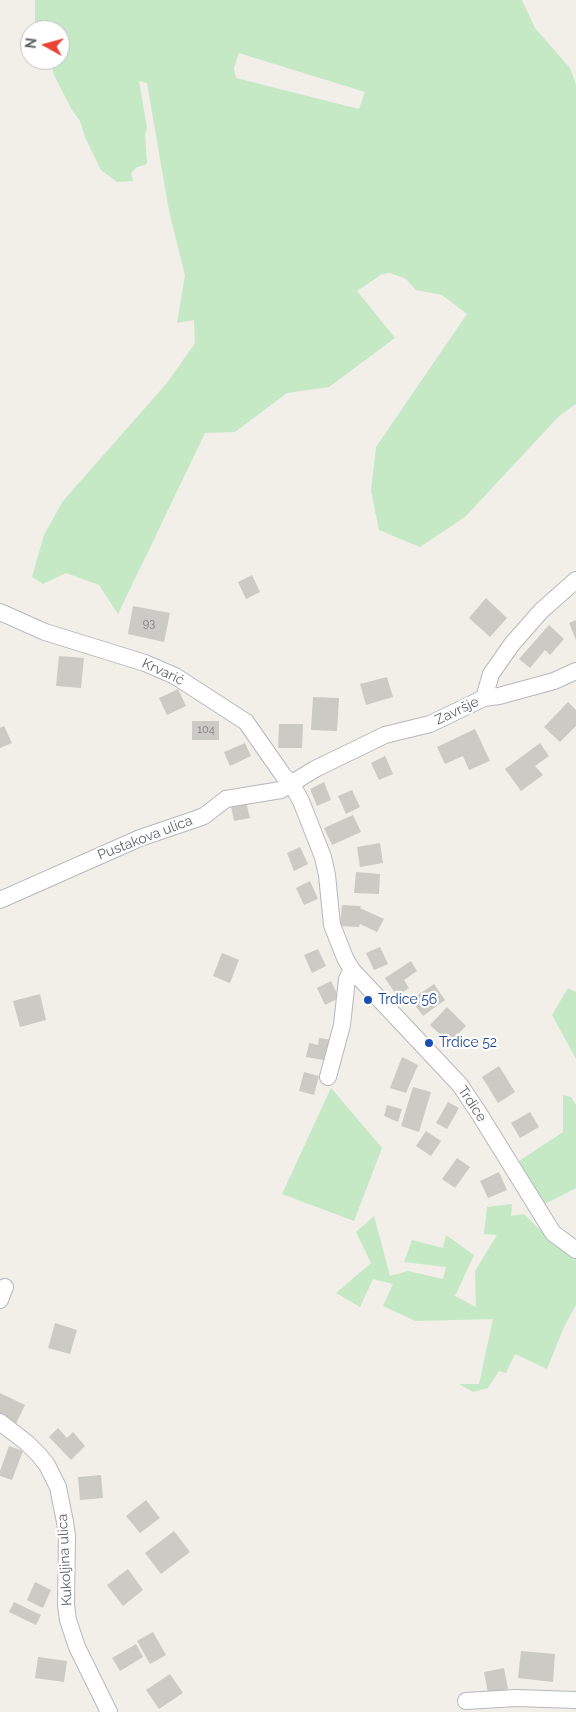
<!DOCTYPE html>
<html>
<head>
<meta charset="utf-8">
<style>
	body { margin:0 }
	#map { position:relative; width:576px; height:1712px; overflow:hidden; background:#f1efe8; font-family:Raleway,sans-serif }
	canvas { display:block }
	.north { position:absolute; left:20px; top:20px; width:50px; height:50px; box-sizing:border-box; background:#fff; border:1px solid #bfc1c3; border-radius:50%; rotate:277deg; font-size:14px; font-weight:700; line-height:20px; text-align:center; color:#5f6368 }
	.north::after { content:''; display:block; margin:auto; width:18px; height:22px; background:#ea4335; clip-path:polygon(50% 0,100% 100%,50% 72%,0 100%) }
</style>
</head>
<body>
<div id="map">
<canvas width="576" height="1712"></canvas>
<div class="north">N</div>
</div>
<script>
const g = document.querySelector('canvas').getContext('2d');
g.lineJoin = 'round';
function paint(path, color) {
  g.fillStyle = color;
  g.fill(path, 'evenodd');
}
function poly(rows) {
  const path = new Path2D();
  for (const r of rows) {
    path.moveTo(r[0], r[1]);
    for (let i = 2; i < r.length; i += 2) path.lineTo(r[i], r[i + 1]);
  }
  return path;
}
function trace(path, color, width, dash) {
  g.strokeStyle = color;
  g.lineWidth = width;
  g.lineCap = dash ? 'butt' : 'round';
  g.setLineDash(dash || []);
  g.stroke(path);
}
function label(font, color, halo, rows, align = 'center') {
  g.font = font + ' Raleway,sans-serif';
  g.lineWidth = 4.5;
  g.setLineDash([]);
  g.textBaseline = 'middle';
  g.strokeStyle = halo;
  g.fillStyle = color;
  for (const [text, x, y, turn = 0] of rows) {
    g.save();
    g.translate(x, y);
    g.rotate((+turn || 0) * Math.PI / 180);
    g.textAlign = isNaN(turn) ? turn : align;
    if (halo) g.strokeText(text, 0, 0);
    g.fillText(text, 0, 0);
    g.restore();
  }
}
const green = poly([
	[35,0,522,0,535,28,570,68,576,85,576,404,560,415,465,517,420,547,379,530,371,491,376,447,467,314,442,295,416,290,406,279,390,273,382,274,357,291,395,338,329,387,287,393,235,432,205,433,118,614,99,585,66,573,43,584,32,577,44,535,63,501,167,383,195,343,194,320,177,323,185,275,169,211,147,83,139,81,147,128,145,134,147,163,145,165,137,167,131,173,133,181,117,182,101,170,85,137,80,121,72,110,54,75,50,60,60,60,60,30,35,30],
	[239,53,365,92,359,109,236,78,234,68],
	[568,988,576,992,576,1059,552,1015],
	[331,1088,382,1148,354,1221,282,1194],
	[563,1095,571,1097,576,1105,576,1188,543,1205,519,1161,563,1132],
	[512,1204,511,1216,524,1214,537,1227,576,1253,576,1305,564,1327,547,1369,515,1354,506,1373,499,1371,488,1388,473,1392,459,1384,479,1384,493,1319,415,1321,383,1306,393,1284,373,1279,360,1307,336,1293,371,1263,356,1232,374,1216,390,1276,408,1271,443,1279,446,1267,404,1262,412,1240,443,1248,446,1235,474,1255,455,1296,476,1307,475,1271,497,1235,484,1234,487,1207]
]);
const building = poly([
	[252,575,260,592,246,599,238,582],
	[486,598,507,618,490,637,469,618],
	[133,606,170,613,164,642,128,634],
	[576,620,576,640,569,623],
	[549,625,564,639,550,655,545,650,530,668,519,659],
	[59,656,84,658,81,688,56,686],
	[387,677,393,697,366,705,360,684],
	[178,689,186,706,167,715,159,698],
	[313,697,339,698,337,731,311,730],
	[568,702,576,710,576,726,560,742,544,727],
	[192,721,219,721,219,740,192,740],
	[279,724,303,724,302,748,278,748],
	[4,726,12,743,0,748,0,728],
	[475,729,490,761,469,770,463,756,445,764,437,747],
	[245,743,251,756,230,766,224,752],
	[540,743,549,756,535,766,543,775,521,791,505,769],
	[385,756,393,774,379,780,371,763],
	[324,782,331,800,317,806,310,789],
	[352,790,360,807,346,814,338,796],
	[246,802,250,818,234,821,231,806],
	[353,815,361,832,332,845,324,828],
	[380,843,383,863,360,867,357,847],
	[300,847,308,864,294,871,287,853],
	[356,872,380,874,379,894,354,893],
	[310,881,318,899,304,905,296,888],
	[342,905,361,906,360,908,384,919,377,932,360,924,359,927,340,926],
	[380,947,388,964,374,970,366,953],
	[318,949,326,966,312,973,304,955],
	[222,953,239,960,230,983,213,976],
	[411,961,417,971,404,980,409,988,397,996,385,978],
	[331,981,339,998,325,1005,317,988],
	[434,984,445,1000,423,1016,411,1000],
	[40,994,46,1020,20,1027,13,1001],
	[447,1007,466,1026,449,1043,430,1025],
	[319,1038,333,1040,329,1061,306,1057,309,1043,318,1045],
	[402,1057,418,1065,406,1093,390,1088],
	[499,1066,515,1092,498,1103,482,1077],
	[304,1072,319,1076,314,1095,299,1091],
	[413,1087,431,1092,419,1132,401,1126],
	[448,1102,459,1108,447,1129,436,1123],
	[387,1105,402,1109,398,1122,384,1116],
	[530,1112,539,1127,520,1138,511,1123],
	[426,1131,441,1141,431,1156,416,1146],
	[457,1158,470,1167,455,1188,442,1179],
	[499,1172,507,1190,488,1198,480,1181],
	[55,1323,77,1330,70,1354,48,1348],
	[0,1393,25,1405,16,1424,0,1417],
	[58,1428,67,1438,73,1432,85,1446,71,1460,49,1437],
	[9,1446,23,1451,12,1480,0,1476,0,1471],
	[101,1475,103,1498,80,1500,78,1477],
	[146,1500,160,1518,140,1533,126,1516],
	[174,1531,190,1552,161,1574,145,1553],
	[128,1569,143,1590,123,1606,107,1585],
	[35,1582,51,1590,43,1608,27,1600],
	[14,1602,41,1615,36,1625,9,1612],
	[153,1632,166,1655,150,1664,137,1641],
	[136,1644,143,1657,120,1671,112,1658],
	[521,1651,555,1654,553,1682,518,1678],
	[38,1657,67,1661,64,1682,35,1678],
	[504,1668,508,1689,488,1693,484,1672],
	[170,1674,183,1693,159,1709,146,1690]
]);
const minor = poly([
	[0,612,45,632,145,663,175,676,246,722,283,775,291,783,301,801,323,857,327,875,332,925,345,958,352,970,460,1085,480,1115,553,1233,576,1250],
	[484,698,491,674,512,644,541,611,576,580],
	[0,900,140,838,196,819,204,816,226,799,281,790,315,769,385,735,430,724,484,698,499,696,554,681,576,671],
	[328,1077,342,1025,347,979,352,970],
	[0,1300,5,1287],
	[0,1422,27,1443,39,1455,47,1465,58,1487,65,1522,67,1536,66,1605,68,1620,77,1647,109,1712],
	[466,1701,516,1698,576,1700]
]);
const markers = [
	[368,1000,5,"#1a4fb4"],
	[429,1043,5,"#1a4fb4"]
];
const numberNames = [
	["93",149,624],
	["104",206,730]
];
const streetNames = [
	["Krvarić",163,672,25],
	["Završje",457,711,-26],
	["Pustakova ulica",145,838,-21],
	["Trdice",472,1104,56],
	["Kukoljina ulica",65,1560,-93]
];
const transitNames = [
	["Trdice 56",378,1000],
	["Trdice 52",439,1043]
];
paint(green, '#c5e8c5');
paint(building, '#cccac5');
trace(minor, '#b5b8bc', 18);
trace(minor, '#fff', 16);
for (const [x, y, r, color] of markers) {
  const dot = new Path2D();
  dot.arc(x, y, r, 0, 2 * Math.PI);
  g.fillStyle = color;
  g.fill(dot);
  trace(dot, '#fff', 2);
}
label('11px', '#7a7d7f', null, numberNames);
label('14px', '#5f6368', '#fff', streetNames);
label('14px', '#164399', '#fff', transitNames, 'left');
</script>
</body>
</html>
